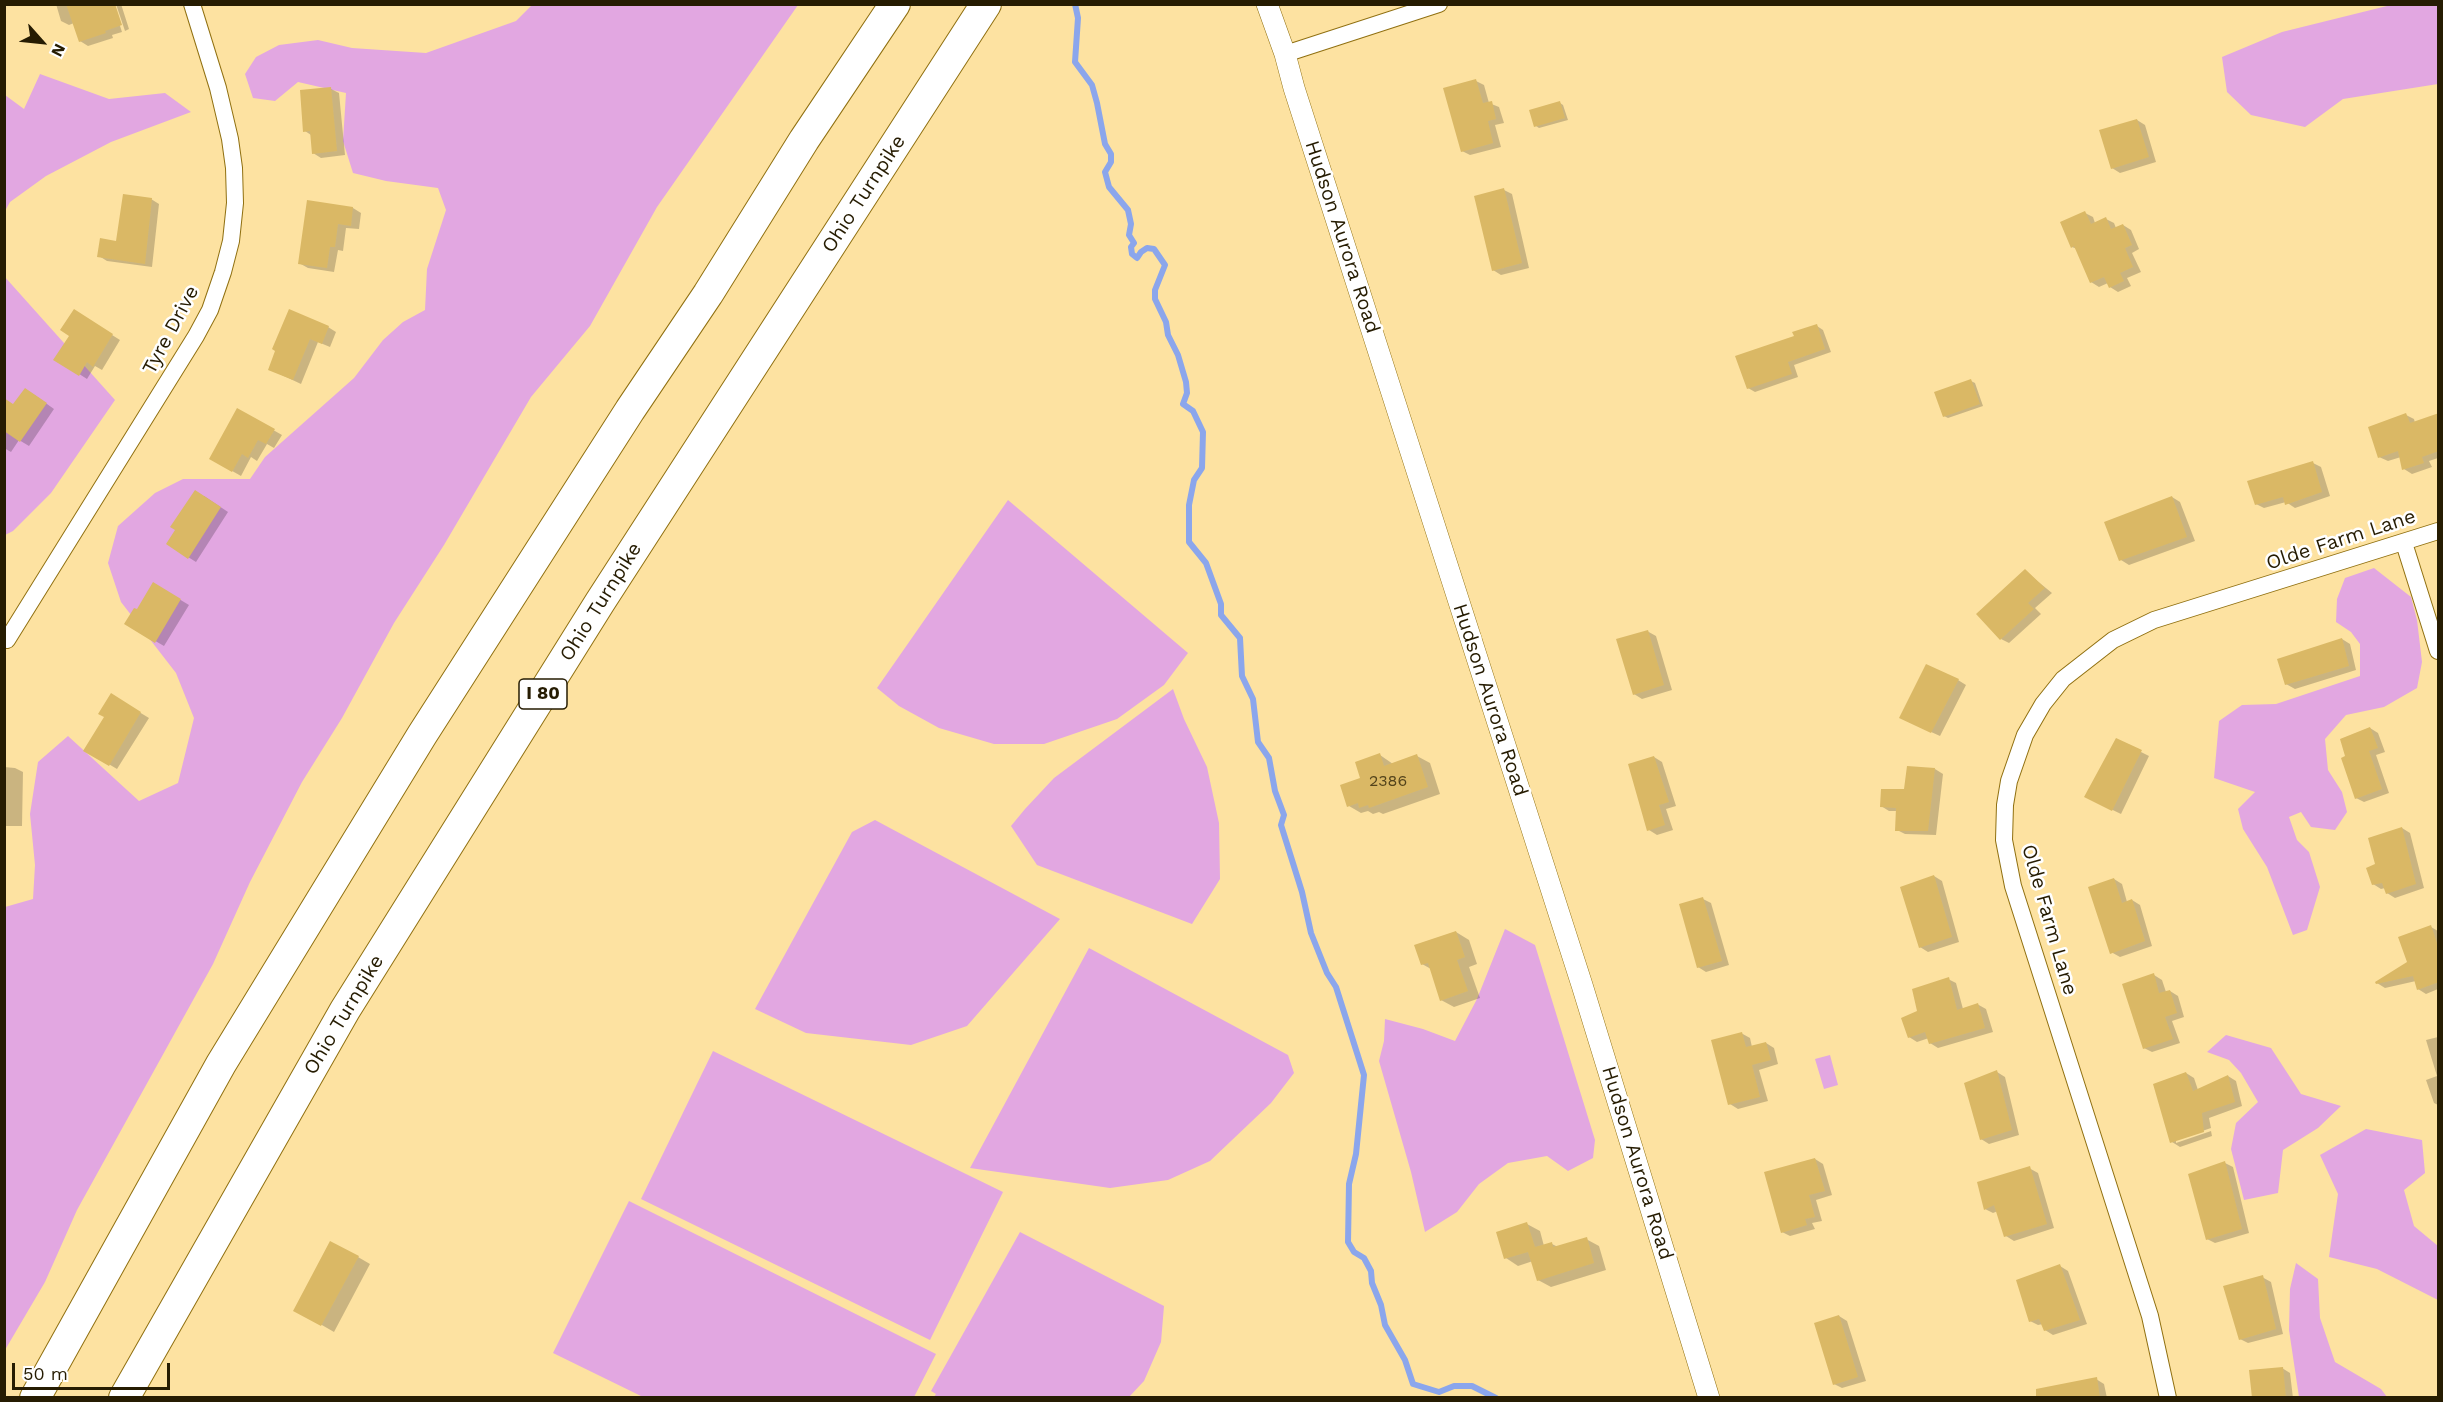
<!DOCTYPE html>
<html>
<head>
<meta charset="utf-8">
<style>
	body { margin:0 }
	#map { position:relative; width:2443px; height:1402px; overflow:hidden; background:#fde2a1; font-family:"Work Sans",sans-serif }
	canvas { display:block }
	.frame { position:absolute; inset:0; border:6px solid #261c02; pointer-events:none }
	.north { position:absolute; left:12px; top:12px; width:60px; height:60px; -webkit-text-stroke:4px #fff; paint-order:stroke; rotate:117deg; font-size:16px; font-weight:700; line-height:24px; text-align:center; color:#261c02 }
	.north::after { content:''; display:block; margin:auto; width:21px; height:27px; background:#261c02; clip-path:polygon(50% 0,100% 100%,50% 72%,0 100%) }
	.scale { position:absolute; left:12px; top:1363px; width:158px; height:27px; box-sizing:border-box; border:3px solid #261c02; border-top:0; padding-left:8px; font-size:18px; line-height:21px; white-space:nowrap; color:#261c02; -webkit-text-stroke:4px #fff; paint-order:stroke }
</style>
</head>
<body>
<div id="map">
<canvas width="2443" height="1402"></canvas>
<div class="frame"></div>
<div class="north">N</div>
<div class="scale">50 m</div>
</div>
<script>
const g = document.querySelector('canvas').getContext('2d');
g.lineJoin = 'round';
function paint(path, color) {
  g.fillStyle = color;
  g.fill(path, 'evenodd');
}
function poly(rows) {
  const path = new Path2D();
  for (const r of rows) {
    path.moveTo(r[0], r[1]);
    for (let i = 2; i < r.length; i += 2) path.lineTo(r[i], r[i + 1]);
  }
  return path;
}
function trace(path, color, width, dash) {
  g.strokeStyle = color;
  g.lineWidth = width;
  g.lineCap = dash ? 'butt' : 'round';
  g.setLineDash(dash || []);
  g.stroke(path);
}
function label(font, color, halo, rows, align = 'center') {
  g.font = font + ' "Work Sans",sans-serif';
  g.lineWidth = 5;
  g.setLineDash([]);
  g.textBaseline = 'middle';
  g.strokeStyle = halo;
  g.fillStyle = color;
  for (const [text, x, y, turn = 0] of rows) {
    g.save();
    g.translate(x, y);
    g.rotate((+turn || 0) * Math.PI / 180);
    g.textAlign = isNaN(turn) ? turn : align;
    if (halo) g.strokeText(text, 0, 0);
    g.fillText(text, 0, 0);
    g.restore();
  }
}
const green = poly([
	[532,5,798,5,657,207,590,326,531,397,444,545,394,623,342,718,302,782,250,882,213,964,77,1210,45,1282,5,1350,5,907,33,899,35,865,30,814,38,762,68,736,139,801,178,783,194,718,176,673,121,602,108,563,118,526,155,493,183,479,250,479,265,457,354,378,383,340,403,322,425,310,427,269,446,210,438,188,386,181,353,173,343,141,346,93,298,82,275,101,253,98,245,74,256,57,279,45,318,40,352,48,426,53,516,21],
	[2391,5,2438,5,2438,84,2343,99,2305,127,2251,115,2227,92,2222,57,2282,32],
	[40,74,109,99,165,93,191,112,111,142,46,176,10,202,5,211,5,95,24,109],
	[4,276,115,400,51,493,13,531,5,535],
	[1008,500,1188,653,1164,685,1117,719,1044,744,994,744,939,728,899,706,877,688],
	[2374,568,2411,597,2417,620,2422,662,2417,688,2384,707,2346,715,2325,739,2328,770,2342,792,2347,812,2335,830,2311,827,2301,812,2289,817,2297,840,2309,852,2320,887,2307,930,2293,935,2267,867,2243,829,2238,809,2255,792,2214,778,2219,721,2242,705,2276,704,2360,676,2360,644,2351,632,2336,622,2337,599,2345,578],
	[1173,689,1184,719,1207,767,1219,823,1220,879,1192,924,1037,865,1011,826,1025,809,1054,778],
	[875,820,1060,919,967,1026,911,1045,806,1033,755,1009,852,832],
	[1505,929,1535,945,1595,1140,1593,1158,1568,1171,1547,1156,1508,1163,1479,1184,1457,1212,1425,1232,1411,1172,1379,1061,1384,1041,1385,1019,1423,1029,1455,1041,1477,999],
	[1089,948,1288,1055,1294,1073,1271,1103,1210,1161,1168,1180,1110,1188,970,1168],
	[2226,1035,2271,1048,2301,1094,2341,1106,2318,1128,2283,1150,2278,1193,2244,1200,2231,1149,2236,1123,2258,1102,2241,1073,2229,1060,2207,1052],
	[713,1051,1003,1192,930,1340,641,1199],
	[1830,1055,1838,1085,1824,1089,1815,1059],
	[2366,1129,2422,1140,2425,1173,2404,1190,2414,1226,2438,1246,2438,1300,2377,1269,2329,1257,2338,1194,2320,1155],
	[629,1201,936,1354,914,1397,643,1397,553,1353],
	[1020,1232,1164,1306,1161,1342,1144,1381,1129,1397,934,1397,936,1394,931,1391],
	[2296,1263,2318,1279,2320,1318,2335,1362,2381,1389,2387,1397,2299,1397,2289,1330,2290,1289]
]);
const shadow = poly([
	[56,4,113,4,122,32,112,35,113,38,88,46,80,41,74,23,69,25,61,21],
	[116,4,121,4,129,29,125,31],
	[1476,81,1484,85,1489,103,1499,107,1504,123,1495,125,1501,147,1470,155,1462,151],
	[331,89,339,93,345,155,321,158,313,153,311,135,305,131],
	[1560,103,1563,105,1568,120,1539,128,1536,126],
	[2137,120,2145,125,2156,162,2120,173,2112,168],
	[1504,190,1512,194,1529,268,1501,275,1493,270],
	[151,199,159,204,152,267,107,261,99,256,117,242],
	[308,202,353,208,361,213,359,229,346,228,343,251,338,250,334,272,308,268,299,263],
	[2085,213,2093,217,2095,223,2106,219,2114,223,2116,228,2123,225,2131,230,2139,249,2132,253,2141,272,2127,278,2131,286,2118,292,2110,287,2108,283,2099,287,2091,282,2077,249,2072,247],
	[74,311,120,340,102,370,95,366,87,379,56,359,71,335],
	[1817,326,1823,330,1831,352,1794,365,1798,377,1755,392,1748,388,1796,337],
	[328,327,336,332,330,347,318,342,301,384,269,369,277,350],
	[1971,381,1975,383,1983,406,1948,418,1944,416],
	[33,394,54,409,29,446,19,440,11,452,4,448,4,399,14,406],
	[238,410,282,435,274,448,267,444,257,461,251,457,241,476,211,459],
	[2406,415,2414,419,2415,423,2438,415,2438,458,2429,461,2432,467,2412,474,2404,469,2401,457,2388,461,2379,457],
	[2313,463,2321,467,2330,496,2295,508,2286,502,2264,508,2256,504],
	[204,496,228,512,196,562,188,557],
	[2172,497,2180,502,2195,541,2129,565,2121,560],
	[2025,571,2052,593,2035,608,2041,614,2009,643,2001,639],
	[154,584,189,605,164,646,126,624,137,611],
	[1647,631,1656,636,1672,690,1642,699,1634,694],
	[2342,639,2350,644,2356,670,2295,689,2286,684],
	[1958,680,1966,685,1940,736,1909,722],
	[111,695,149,718,117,769,85,750,106,717],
	[2370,728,2378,733,2385,752,2376,755,2389,793,2364,802,2356,798,2347,756],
	[2117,740,2149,756,2121,814,2094,801],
	[1380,755,1393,764,1417,756,1430,763,1440,794,1383,814,1379,812,1373,814,1368,811,1361,813,1349,806,1362,779],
	[1654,757,1662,762,1676,806,1666,809,1673,830,1657,835,1649,830],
	[4,767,15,768,23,772,22,826,4,826],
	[1935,769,1943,774,1936,835,1905,834,1897,830,1897,811,1889,811,1881,806],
	[2402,828,2410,833,2424,888,2395,898,2387,893,2385,888,2381,889,2373,884,2377,864],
	[1934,876,1942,881,1959,942,1928,952,1920,947],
	[2114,879,2122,884,2127,902,2132,900,2140,905,2152,946,2120,957,2111,952],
	[1703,899,1711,903,1729,965,1706,972,1698,967],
	[2431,927,2438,931,2438,989,2426,994,2418,989,2416,981,2385,988,2377,983,2409,962],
	[1456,932,1469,940,1477,964,1469,967,1480,998,1454,1007,1441,1000,1431,969,1422,964],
	[2154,975,2162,980,2166,992,2170,991,2178,996,2184,1017,2172,1021,2180,1043,2152,1052,2144,1048],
	[1948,979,1956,983,1963,1009,1977,1004,1986,1009,1993,1032,1938,1048,1930,1043,1929,1038,1917,1042,1909,1037,1919,1012],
	[1741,1033,1750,1038,1752,1047,1766,1043,1774,1048,1778,1064,1759,1070,1768,1101,1738,1109,1730,1104],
	[2438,1037,2438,1105,2434,1103,2426,1080,2437,1076,2426,1040],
	[1997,1072,2005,1077,2019,1135,1989,1144,1981,1139],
	[2186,1073,2194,1078,2198,1090,2228,1076,2236,1081,2242,1106,2209,1118,2211,1128,2176,1140,2176,1143,2211,1131,2212,1136,2180,1147,2172,1142,2155,1085],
	[1815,1159,1823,1164,1832,1195,1816,1200,1822,1221,1812,1223,1815,1229,1790,1236,1782,1232],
	[2225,1163,2233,1167,2249,1233,2215,1243,2207,1239],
	[2029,1168,2038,1173,2054,1228,2014,1241,2006,1236,1998,1211,1993,1213,1985,1209],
	[1527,1224,1540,1231,1544,1246,1552,1244,1558,1247,1586,1239,1599,1246,1606,1270,1551,1287,1538,1280,1533,1261,1518,1266,1506,1258],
	[358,1257,370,1264,334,1332,308,1317],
	[2060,1266,2068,1271,2087,1324,2053,1335,2045,1330,2043,1324,2038,1325,2030,1321],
	[2262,1277,2271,1282,2283,1334,2248,1343,2240,1339],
	[1839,1316,1847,1321,1866,1381,1842,1388,1834,1384],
	[2282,1368,2290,1373,2293,1398,2253,1398],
	[2096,1379,2104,1384,2107,1398,2062,1398]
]);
const stream = poly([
	[1075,4,1078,18,1075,62,1092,85,1097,103,1105,144,1111,154,1111,162,1105,172,1109,187,1128,210,1131,224,1129,235,1134,243,1131,247,1132,254,1137,258,1141,252,1147,248,1154,249,1165,265,1155,290,1155,299,1166,322,1168,335,1178,355,1186,382,1187,393,1183,404,1193,411,1203,432,1202,468,1194,480,1189,505,1189,542,1206,563,1221,604,1221,615,1240,638,1242,676,1253,699,1258,742,1269,758,1275,791,1284,815,1281,825,1302,892,1311,933,1327,973,1336,987,1364,1075,1356,1154,1349,1184,1348,1242,1354,1252,1364,1258,1371,1271,1372,1283,1381,1305,1385,1325,1405,1360,1413,1384,1439,1392,1454,1386,1472,1386,1496,1398]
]);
const building = poly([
	[66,4,115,4,122,25,105,31,106,33,79,42],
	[1476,79,1483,103,1492,101,1496,119,1488,121,1493,143,1461,152,1443,88],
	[331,87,337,151,312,154,310,131,303,132,300,90],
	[1560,101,1565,118,1534,127,1529,110],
	[2137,119,2149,157,2111,169,2099,130],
	[1504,188,1522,263,1492,271,1474,196],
	[123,194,152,198,145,264,97,257,100,238,116,241],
	[307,200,353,207,351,226,338,224,335,247,330,247,327,268,298,264],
	[2085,211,2091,224,2106,217,2111,229,2123,224,2132,245,2125,248,2133,267,2120,273,2124,281,2109,288,2104,277,2090,283,2074,246,2071,248,2060,222],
	[74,309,113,334,93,367,87,362,79,376,53,360,69,336,60,330],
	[289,309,329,326,322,344,310,339,293,380,268,370,275,351,272,349],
	[1817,324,1825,349,1788,362,1792,374,1747,389,1735,356,1794,336,1792,332],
	[1971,379,1980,404,1943,417,1934,392],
	[25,388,47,403,20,442,4,431,4,398,13,404],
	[237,408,275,429,266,444,258,440,248,458,242,454,232,472,209,459],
	[2406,413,2410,423,2439,413,2439,451,2422,457,2424,463,2402,470,2398,451,2378,458,2368,427],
	[2313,461,2322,492,2285,505,2283,497,2255,505,2247,481],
	[195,490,221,507,188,559,166,544,175,530,170,527],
	[2172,496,2187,537,2119,561,2104,522],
	[2025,569,2045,588,2028,603,2034,609,2000,640,1976,614],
	[153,582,181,599,155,643,124,624,134,608,137,609],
	[1648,630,1664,685,1633,695,1616,639],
	[2342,638,2349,666,2285,685,2277,659],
	[1926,664,1959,679,1931,733,1899,718],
	[111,693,141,712,109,766,83,751,104,717,98,714],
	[2370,727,2378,748,2369,751,2382,789,2355,799,2341,758,2345,756,2340,739],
	[2116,738,2142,750,2112,811,2084,797],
	[1380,753,1384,766,1417,754,1428,787,1369,808,1368,805,1359,808,1358,803,1347,807,1340,785,1360,778,1355,762],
	[1654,756,1669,802,1659,805,1665,825,1647,831,1628,764],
	[1907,766,1935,768,1928,831,1895,831,1896,808,1880,807,1881,789,1904,789],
	[2402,827,2416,884,2386,894,2382,883,2372,885,2366,868,2375,864,2368,838],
	[1934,875,1952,937,1919,948,1900,887],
	[2114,878,2122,903,2132,899,2145,941,2110,954,2088,887],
	[1703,897,1722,961,1697,968,1679,904],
	[2431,925,2439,949,2439,982,2417,990,2413,976,2376,984,2375,982,2407,962,2398,937],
	[1456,931,1465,957,1457,960,1468,991,1440,1001,1428,963,1421,965,1414,945],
	[2154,973,2159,993,2170,990,2177,1013,2165,1017,2173,1039,2143,1049,2122,984],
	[1949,977,1957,1010,1978,1003,1985,1028,1929,1044,1925,1032,1908,1038,1901,1018,1917,1011,1912,989],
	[1742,1032,1746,1047,1766,1042,1771,1060,1752,1065,1760,1097,1728,1105,1711,1040],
	[1997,1070,2012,1130,1980,1140,1964,1083],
	[2186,1072,2193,1091,2228,1075,2235,1102,2202,1113,2204,1132,2170,1143,2153,1084],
	[1815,1158,1825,1191,1809,1195,1815,1217,1805,1219,1807,1225,1781,1233,1764,1172],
	[2225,1161,2242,1229,2206,1240,2188,1174],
	[2030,1166,2047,1224,2004,1237,1994,1205,1984,1210,1977,1182],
	[1527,1222,1535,1247,1552,1242,1553,1247,1587,1237,1594,1263,1537,1281,1528,1252,1504,1259,1496,1232],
	[330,1241,359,1256,321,1326,293,1311],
	[2060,1264,2080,1320,2044,1331,2039,1319,2029,1322,2016,1280],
	[2263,1275,2276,1329,2239,1340,2223,1286],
	[1839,1315,1858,1377,1833,1385,1814,1323],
	[2283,1367,2286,1398,2252,1398,2249,1370],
	[2097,1377,2100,1398,2036,1398,2036,1389]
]);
const minor = poly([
	[1285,54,1439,4],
	[2404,543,2438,651],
	[7,640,196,336,210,310,223,272,231,241,235,203,234,168,230,139,218,88,192,4],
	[2168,1398,2150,1316,2013,886,2004,840,2005,805,2009,781,2025,735,2043,704,2063,679,2113,640,2154,620,2438,531]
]);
const tertiary = poly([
	[1267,4,1285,54,1294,88,1582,985,1709,1398]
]);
const motorway = poly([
	[35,1398,221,1064,422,735,630,410,708,294,804,140,895,4],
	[124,1398,345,1010,600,602,986,4]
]);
const numberNames = [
	["2386",1388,781]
];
const shields = [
	[543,694,48]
];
const shieldNames = [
	["I 80",543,694]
];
const streetNames = [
	["Ohio Turnpike",864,194,-57],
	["Hudson Aurora Road",1342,237,72],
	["Tyre Drive",171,330,-62],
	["Olde Farm Lane",2341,540,-18],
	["Ohio Turnpike",601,602,-58],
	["Hudson Aurora Road",1490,700,72],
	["Olde Farm Lane",2049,920,74],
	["Ohio Turnpike",344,1015,-59],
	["Hudson Aurora Road",1637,1163,73]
];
paint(green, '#e2a7e1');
paint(shadow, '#0003');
trace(stream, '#8ba6ec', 6);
paint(building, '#dab865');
trace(minor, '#907011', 18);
trace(tertiary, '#907011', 22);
trace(motorway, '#907011', 32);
trace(minor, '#fff', 16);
trace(tertiary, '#fff', 21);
trace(motorway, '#fff', 30);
label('16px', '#53431b', null, numberNames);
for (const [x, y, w] of shields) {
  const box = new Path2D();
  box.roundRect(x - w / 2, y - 15, w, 30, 4.5);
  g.fillStyle = '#fff';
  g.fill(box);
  trace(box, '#261c02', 1.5);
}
label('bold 18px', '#261c02', null, shieldNames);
label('20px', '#261c02', '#fff', streetNames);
</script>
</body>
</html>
